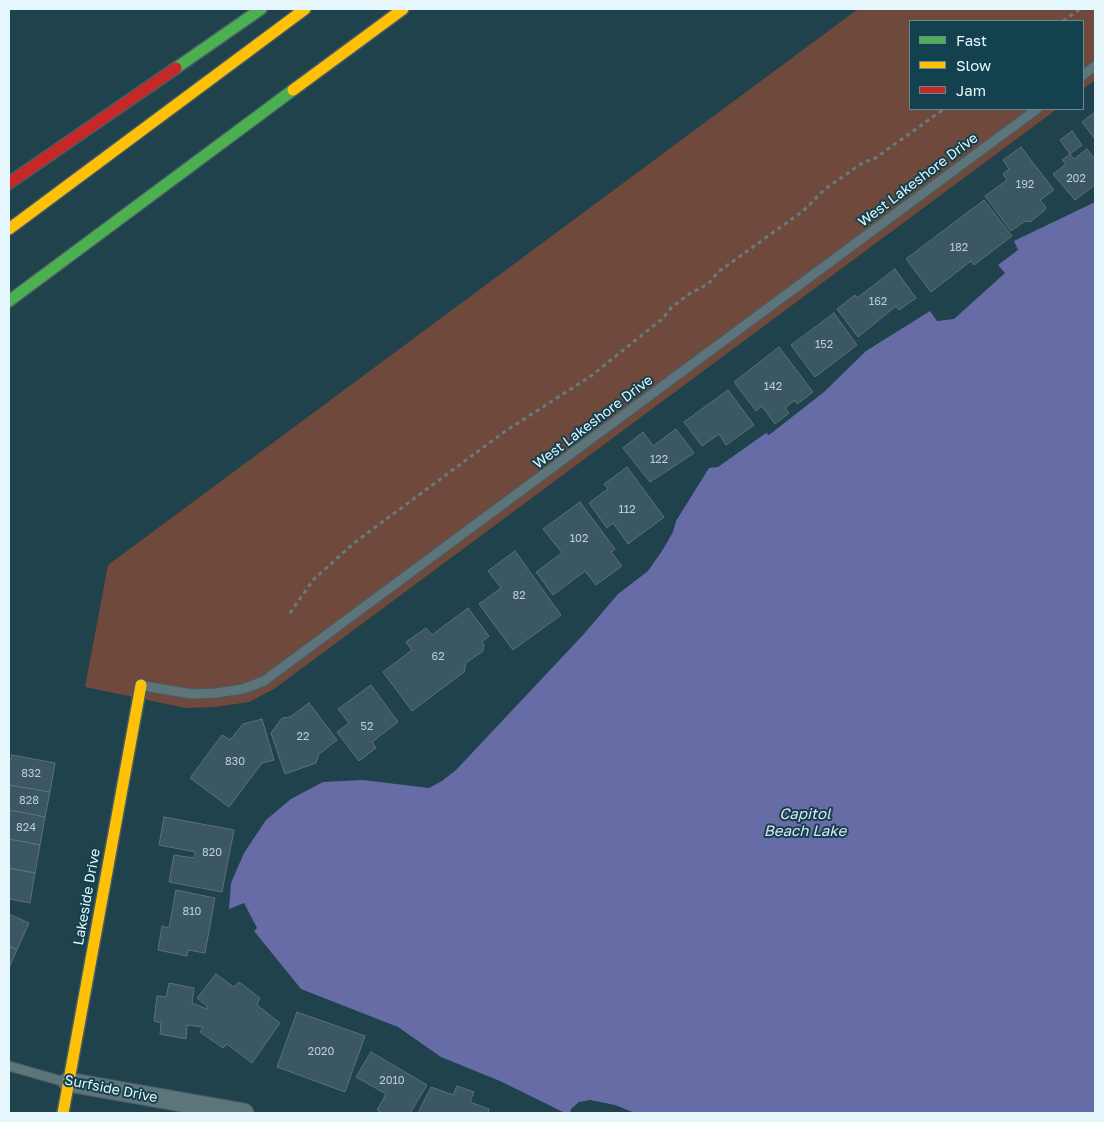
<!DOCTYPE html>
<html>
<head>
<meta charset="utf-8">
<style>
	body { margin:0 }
	#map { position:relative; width:1104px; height:1122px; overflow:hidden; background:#1f424c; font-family:"Golos Text",sans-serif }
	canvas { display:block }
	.frame { position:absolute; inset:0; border:10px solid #e5f6fd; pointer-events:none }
	.legend { position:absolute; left:909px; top:20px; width:175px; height:90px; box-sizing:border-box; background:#14414e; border:1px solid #688994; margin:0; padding:6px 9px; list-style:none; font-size:15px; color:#e5f6fd }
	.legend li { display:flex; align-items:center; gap:10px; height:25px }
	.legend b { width:25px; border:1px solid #688994 }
</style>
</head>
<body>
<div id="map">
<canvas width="1104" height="1122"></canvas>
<div class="frame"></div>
<ul class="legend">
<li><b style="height:6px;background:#4caf50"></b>Fast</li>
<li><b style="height:6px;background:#ffc107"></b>Slow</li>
<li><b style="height:6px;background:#c62828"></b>Jam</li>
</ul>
</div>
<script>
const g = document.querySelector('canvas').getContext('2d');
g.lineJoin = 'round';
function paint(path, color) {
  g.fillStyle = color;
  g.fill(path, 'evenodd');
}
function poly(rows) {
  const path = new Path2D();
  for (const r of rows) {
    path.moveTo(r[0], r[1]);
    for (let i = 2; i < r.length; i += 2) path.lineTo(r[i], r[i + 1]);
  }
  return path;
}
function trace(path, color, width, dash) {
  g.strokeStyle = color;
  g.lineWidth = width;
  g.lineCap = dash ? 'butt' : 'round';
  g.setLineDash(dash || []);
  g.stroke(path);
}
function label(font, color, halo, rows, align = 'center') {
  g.font = font + ' "Golos Text",sans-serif';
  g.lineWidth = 4;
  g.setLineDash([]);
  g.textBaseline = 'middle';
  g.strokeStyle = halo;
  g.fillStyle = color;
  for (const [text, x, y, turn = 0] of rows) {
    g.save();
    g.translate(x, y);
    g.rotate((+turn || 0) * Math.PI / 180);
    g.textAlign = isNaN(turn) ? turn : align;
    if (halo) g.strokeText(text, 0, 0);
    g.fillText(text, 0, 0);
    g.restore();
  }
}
const green = poly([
	[858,9,1095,9,1095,80,1083,89,1083,21,910,21,910,109,1057,109,274,689,249,702,215,707,186,708,85,687,108,565]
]);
const water = poly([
	[1095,202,1095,1113,635,1113,615,1105,590,1100,579,1102,571,1109,570,1113,565,1113,500,1081,441,1057,398,1027,301,989,254,931,257,928,244,903,229,909,231,883,244,853,266,820,291,799,323,782,363,780,429,788,442,781,456,770,583,635,618,594,648,571,662,551,673,532,676,521,709,468,718,467,766,433,769,435,824,392,866,351,930,311,937,321,954,319,1005,273,998,265,1018,250,1014,241]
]);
const building = poly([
	[1095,112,1095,139,1082,122,1095,112],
	[1072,131,1082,145,1070,154,1060,140,1072,131],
	[1021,147,1054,190,1040,200,1046,207,1044,211,1030,222,1025,221,1011,231,985,196,1007,180,1003,174,1009,169,1003,160,1021,147],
	[1087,149,1095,160,1095,185,1075,200,1053,174,1066,164,1062,160,1070,154,1074,159,1087,149],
	[984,200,1012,236,974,265,971,261,931,292,906,259,984,200],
	[895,269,916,298,899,310,896,306,858,337,837,309,855,295,857,298,895,269],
	[834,313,857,345,815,377,791,345,834,313],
	[779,347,813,392,797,404,795,400,785,408,789,413,775,424,762,406,756,411,734,382,779,347],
	[728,390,754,425,726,445,719,434,702,446,684,422,728,390],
	[676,429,694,453,650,482,623,448,643,432,653,446,676,429],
	[627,467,664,517,628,544,613,523,607,528,589,503,608,489,604,484,627,467],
	[580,502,615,549,611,552,622,566,596,585,585,571,553,595,536,572,562,553,543,529,580,502],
	[515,551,561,615,513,650,479,604,501,588,488,571,515,551],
	[468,608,489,636,482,642,484,645,483,651,466,663,464,672,412,711,383,672,412,650,406,642,426,628,432,635,468,608],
	[371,685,398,722,372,742,376,748,359,761,337,732,349,723,338,709,371,685],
	[309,703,337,740,319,754,316,763,285,774,271,733,282,718,290,717,309,703],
	[262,719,274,760,262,763,229,807,190,778,222,735,230,740,243,724,262,719],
	[12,755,55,763,50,792,9,785,9,759,11,759,12,755],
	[9,785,50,792,45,817,9,810,9,785],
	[9,810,45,817,40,845,9,839,9,810],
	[164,817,234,830,222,892,169,882,174,855,194,858,195,852,159,845,164,817],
	[9,839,40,845,35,873,9,868,9,839],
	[9,868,35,873,30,903,9,899,9,868],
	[176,890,215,898,205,953,188,950,187,956,158,950,162,926,169,928,176,890],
	[9,914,29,923,17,950,9,946,9,914],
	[9,946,17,950,9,968,9,946],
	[216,974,234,987,239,982,260,998,257,1005,280,1023,252,1063,227,1044,223,1048,200,1032,203,1027,187,1025,186,1039,160,1034,161,1023,154,1021,157,996,166,997,169,983,194,988,192,1003,207,1009,207,1006,197,998,216,974],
	[297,1012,365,1036,345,1092,277,1067,297,1012],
	[371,1052,427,1085,410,1113,382,1113,377,1110,386,1094,356,1077,371,1052],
	[457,1086,474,1092,470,1102,489,1109,488,1113,418,1113,431,1087,453,1095,457,1086]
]);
const path = poly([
	[1063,21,1080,9],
	[290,613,313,580,354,543,504,432,591,376,662,319,671,308,689,294,708,284,718,272,803,211,825,189,864,162,874,159,944,109]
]);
const lane = poly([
	[1083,75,1095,66],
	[144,686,192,694,216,693,243,689,264,681,1037,109],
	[9,1066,65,1082]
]);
const street = poly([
	[68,1082,244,1113]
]);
const fast = poly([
	[176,68,261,9],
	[9,301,293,90]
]);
const slow = poly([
	[293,90,403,9],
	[9,229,305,9],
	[63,1113,141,685]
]);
const jam = poly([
	[9,183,176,68]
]);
const numberNames = [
	["202",1076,179],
	["192",1025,185],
	["182",959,248],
	["162",878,302],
	["152",824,345],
	["142",773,387],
	["122",659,460],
	["112",627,510],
	["102",579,539],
	["82",519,596],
	["62",438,657],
	["52",367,727],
	["22",303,737],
	["830",235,762],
	["832",31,774],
	["828",29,801],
	["824",26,828],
	["820",212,853],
	["810",192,912],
	["2020",321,1052],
	["2010",392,1081]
];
const streetNames = [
	["West Lakeshore Drive",918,180,-37],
	["West Lakeshore Drive",593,422,-37],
	["Lakeside Drive",87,897,-80],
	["Surfside Drive",111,1089,11]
];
const waterNames = [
	["Capitol",805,814],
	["Beach Lake",805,831]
];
paint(green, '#6f4a3c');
paint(water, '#676ca6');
paint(building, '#3b5763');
trace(building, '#59717c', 1);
trace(lane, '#465d64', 11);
trace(street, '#465d64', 21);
trace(fast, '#465d64', 14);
trace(slow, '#465d64', 14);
trace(jam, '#465d64', 14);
trace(path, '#667b81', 3, [4, 4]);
trace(lane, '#5e747b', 9);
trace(street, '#5e747b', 19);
trace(fast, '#4caf50', 11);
trace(slow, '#ffc107', 11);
trace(jam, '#c62828', 11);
label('11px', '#baced6', null, numberNames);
label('14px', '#e5f6fd', '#14414e', streetNames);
label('italic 15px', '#dfe1f4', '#14414e', waterNames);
</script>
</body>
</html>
